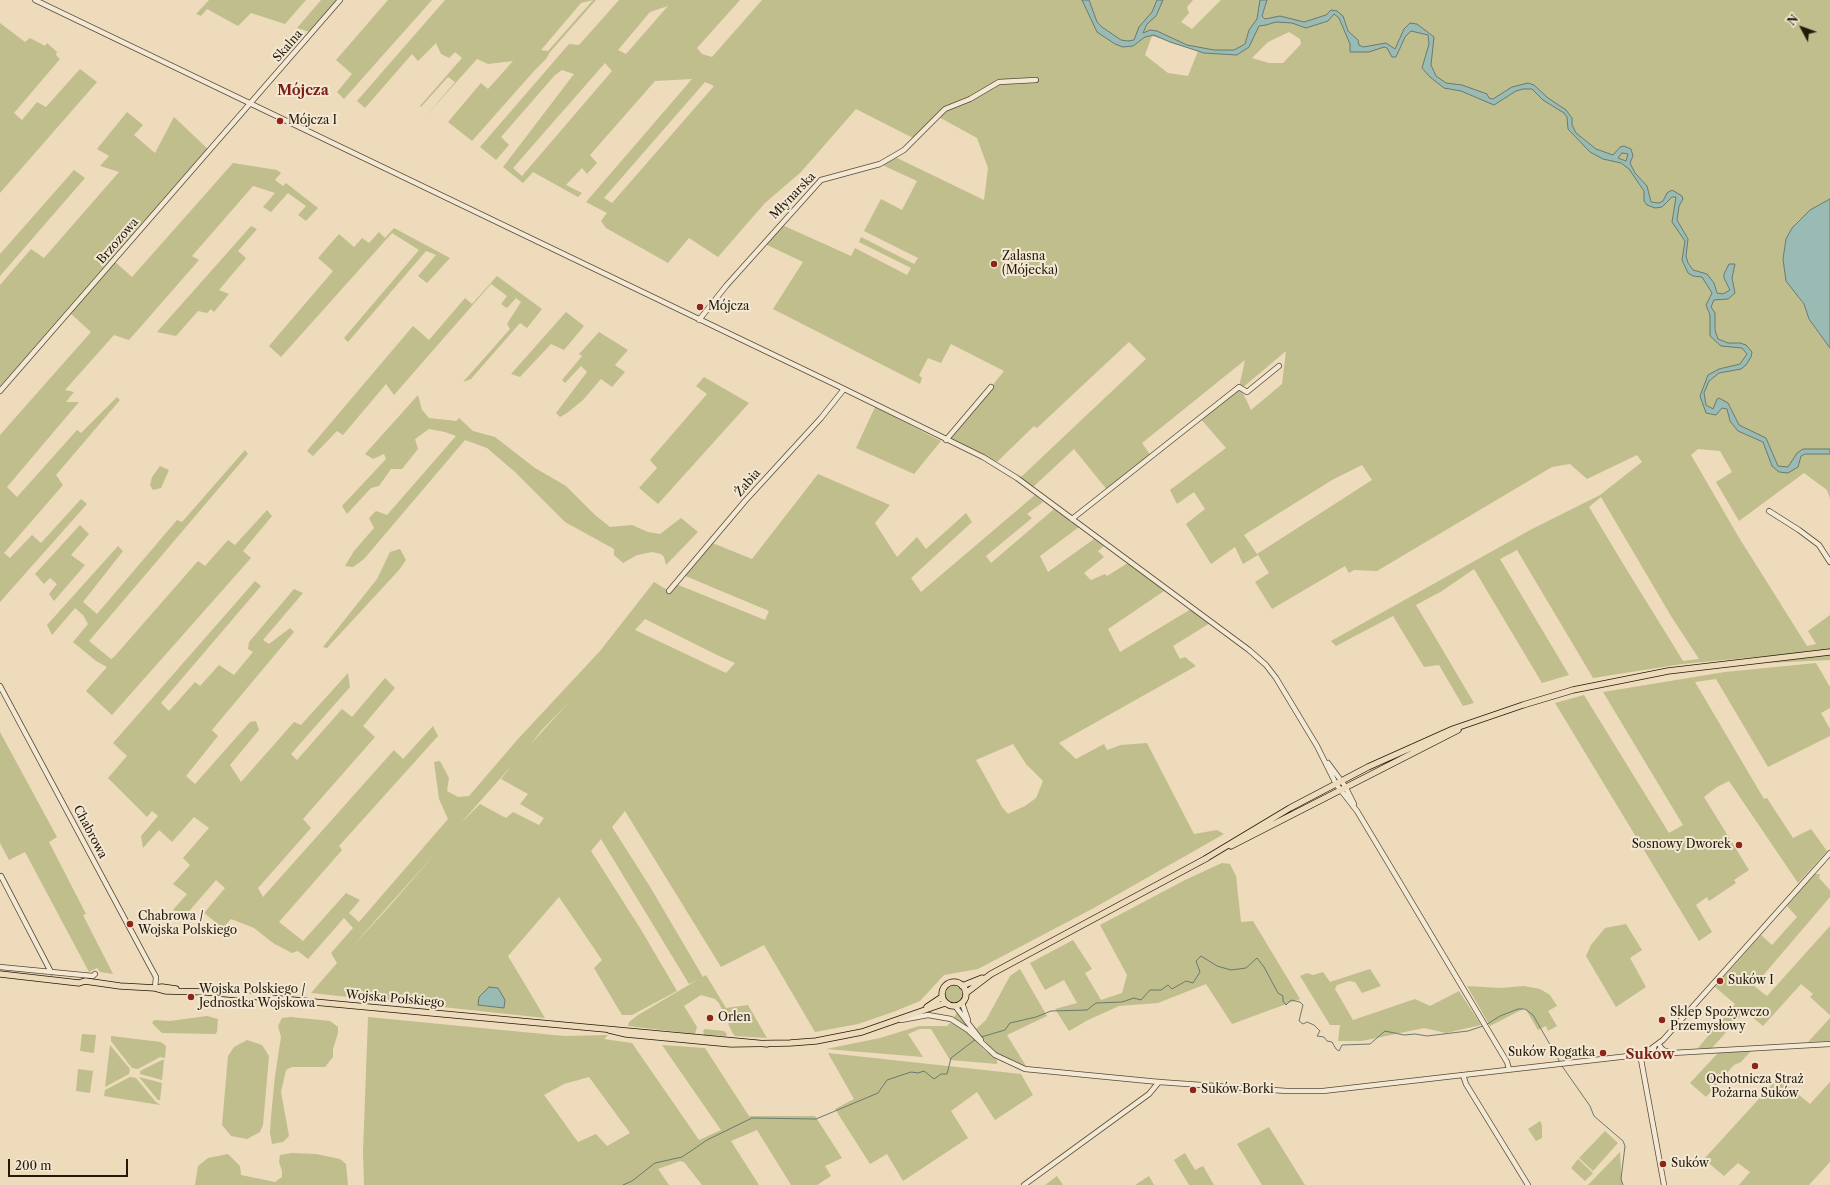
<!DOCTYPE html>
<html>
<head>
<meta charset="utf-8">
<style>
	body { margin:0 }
	#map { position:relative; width:1830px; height:1185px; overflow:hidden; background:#eddbbc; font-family:"Libre Caslon Text",serif }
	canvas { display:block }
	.north { position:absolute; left:1782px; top:8px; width:40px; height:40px; -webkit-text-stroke:3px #f3e8d3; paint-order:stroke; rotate:311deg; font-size:11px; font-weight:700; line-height:16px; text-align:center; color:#25190b }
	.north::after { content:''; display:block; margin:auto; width:14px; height:18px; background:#25190b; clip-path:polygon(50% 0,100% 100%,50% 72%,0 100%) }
	.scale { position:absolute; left:8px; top:1159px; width:120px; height:18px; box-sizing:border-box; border:2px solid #25190b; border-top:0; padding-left:5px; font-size:12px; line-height:14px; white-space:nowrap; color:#25190b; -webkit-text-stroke:3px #f3e8d3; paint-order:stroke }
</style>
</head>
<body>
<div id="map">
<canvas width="1830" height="1185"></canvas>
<div class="north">N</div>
<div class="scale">200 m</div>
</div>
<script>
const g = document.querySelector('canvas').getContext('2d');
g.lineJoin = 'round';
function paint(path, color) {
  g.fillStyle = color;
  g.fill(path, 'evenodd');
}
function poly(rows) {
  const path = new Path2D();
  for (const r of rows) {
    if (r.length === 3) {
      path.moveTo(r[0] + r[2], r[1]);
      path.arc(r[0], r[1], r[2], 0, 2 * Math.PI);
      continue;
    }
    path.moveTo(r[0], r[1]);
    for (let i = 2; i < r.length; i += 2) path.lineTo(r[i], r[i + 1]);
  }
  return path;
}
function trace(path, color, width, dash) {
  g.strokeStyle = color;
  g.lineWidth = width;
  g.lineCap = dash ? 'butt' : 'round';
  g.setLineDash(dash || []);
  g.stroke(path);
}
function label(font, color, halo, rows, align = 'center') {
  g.font = font + ' "Libre Caslon Text",serif';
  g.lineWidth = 4;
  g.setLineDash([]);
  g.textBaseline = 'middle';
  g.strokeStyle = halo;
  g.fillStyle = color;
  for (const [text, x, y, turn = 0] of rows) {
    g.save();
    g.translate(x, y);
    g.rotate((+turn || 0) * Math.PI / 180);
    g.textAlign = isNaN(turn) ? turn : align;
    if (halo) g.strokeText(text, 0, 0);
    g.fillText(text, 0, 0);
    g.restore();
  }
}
const green = poly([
	[209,0,306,0,285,24,251,13,238,26,207,9,201,16,196,14],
	[321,0,338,0,310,32,297,28],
	[388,0,432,0,344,99,337,92,352,74,336,60],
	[445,0,596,0,550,52,546,59,534,71,472,141,448,122,481,83,488,89,513,61,488,64,477,59,426,116,455,82,448,77,421,107,420,106,462,58,455,52,449,58,441,54,436,43,418,61,412,54,365,108,357,101],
	[593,0,548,51,541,50,581,3],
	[619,0,740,0,697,48,702,54,712,57,762,0,1193,0,1187,7,1189,13,1181,22,1192,29,1221,0,1830,0,1830,199,1800,219,1792,228,1786,239,1783,259,1786,275,1801,301,1804,304,1809,319,1830,348,1830,498,1827,490,1804,473,1739,521,1716,482,1732,472,1720,451,1698,449,1691,455,1738,536,1807,646,1816,644,1808,631,1830,615,1830,650,1682,664,1593,678,1517,550,1500,559,1569,675,1542,683,1474,569,1442,591,1416,605,1474,703,1463,706,1439,665,1424,667,1393,616,1336,646,1331,641,1532,529,1600,495,1642,462,1637,455,1587,479,1570,464,1552,467,1377,571,1354,570,1349,573,1345,566,1272,609,1255,582,1269,573,1258,555,1243,564,1235,547,1211,564,1186,524,1205,509,1194,492,1177,504,1170,490,1226,448,1200,418,1239,387,1245,360,1142,443,1151,456,1108,491,1074,449,1033,487,1020,478,1146,359,1129,342,1037,428,1034,426,997,462,950,438,1004,371,951,344,941,363,928,358,919,375,922,378,920,384,773,309,803,262,763,243,780,224,851,256,855,248,907,275,911,268,859,242,861,237,914,264,918,258,864,231,881,199,902,210,917,181,880,164,893,156,984,200,988,168,977,138,937,116,915,139,856,109,801,172,765,203,718,257,689,238,668,263,606,228,601,221,607,213,586,202,692,79,655,81,590,155,597,163,587,174,582,168,566,185,582,193,578,197,533,172,523,183,503,167,574,74,562,70,555,75,501,137,509,145,496,160,480,147,569,44,579,45],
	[668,6,626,54,618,50,650,12],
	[1289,32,1300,39,1301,44,1283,63,1269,63,1252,58,1268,42],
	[1152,36,1198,51,1188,76,1168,73,1145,55],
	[605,63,612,71,522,176,513,168],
	[705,82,714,86,612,203,604,198],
	[1286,351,1282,384,1251,410,1241,389],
	[1362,465,1372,480,1257,554,1244,535,1332,480],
	[1601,497,1671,616,1699,659,1683,661,1622,562,1589,507],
	[0,23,25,42,30,38,45,46,47,43,57,52,56,55,60,59,14,113,22,120,37,102,46,107,80,69,97,82,0,193],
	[127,112,143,125,134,135,155,153,174,117,210,151,114,261,132,277,233,163,277,170,281,173,275,180,283,186,286,183,318,208,306,221,298,215,306,206,288,193,271,212,263,207,275,193,253,186,192,256,199,260,129,340,114,335,65,390,74,392,66,402,79,402,7,487,17,497,77,430,81,433,117,397,120,400,56,475,63,485,4,553,10,558,32,535,41,543,81,499,87,504,0,602,0,435,91,332,70,313,0,391,0,285,31,249,44,258,119,172,100,166,109,156,97,149],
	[74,170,85,178,0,276,0,254],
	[251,226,257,229,238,251,246,258,219,290,229,294,214,312,211,309,207,313,198,311,176,336,157,332],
	[394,228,450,258,427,283,418,276,436,255,426,251,348,342,344,338,419,250,392,233,281,357,269,346,333,271,318,258,339,234,354,247,362,238,369,243,379,232,385,238],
	[497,276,542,309,527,328,520,323,471,379,463,382,510,329,507,324,521,302,516,298,507,308,501,304,507,296,491,284,394,395,386,384,343,435,337,431,313,456,307,451,413,326,429,340,465,298,472,304],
	[566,312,584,326,564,350,551,344,520,377,511,374],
	[599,332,628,350,615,365,625,372,612,387,601,379,583,400,567,413,560,417,556,413,587,372,581,366,565,383,562,380,582,356,579,354],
	[704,377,749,403,658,504,639,488,657,468,650,460,707,394,696,386],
	[418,395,422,410,429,418,456,421,459,418,473,431,495,437,535,468,566,486,595,515,610,527,632,525,648,532,660,534,681,518,698,532,666,565,664,557,661,554,652,552,637,555,623,563,614,555,614,549,565,522,515,472,487,448,465,440,364,559,353,567,345,566,354,551,374,528,369,518,376,511,387,515,456,436,445,432,429,429,415,439,418,449,402,469,391,469,379,486,371,488,347,514,342,506,386,459,384,454,373,459,365,454],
	[875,407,941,441,914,474,856,448],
	[245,450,248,454,89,641,111,659,114,657,198,561,205,566,228,540,235,545,267,510,272,516,243,551,251,558,112,715,86,691,107,667,96,661,73,642,88,624,83,615,75,608,52,635,47,625,118,546,123,551,83,602,97,614,177,520,182,522],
	[160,466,169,470,161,488,153,490,150,485,152,477],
	[818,474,890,505,875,523,897,557,917,537,926,549,966,513,972,522,911,578,921,592,1035,495,1043,502,1027,514,1032,518,986,556,991,563,1054,509,1079,527,1040,556,1048,572,1094,539,1104,546,1098,551,1104,557,1084,573,1091,580,1105,574,1107,576,1128,563,1167,589,1108,629,1120,652,1191,609,1210,623,1173,646,1180,659,1185,657,1196,666,1059,743,1076,759,1104,744,1107,750,1121,745,1147,743,1194,834,1217,830,1224,834,1092,909,978,969,944,975,920,1001,893,1012,858,1024,815,1032,764,945,721,967,625,811,612,827,649,885,703,977,706,975,726,1008,748,1005,767,1038,735,1036,732,1032,719,1003,715,999,701,995,684,1006,697,1027,695,1034,628,1026,629,1022,638,1015,699,979,689,984,601,839,591,851,640,928,677,991,632,1015,622,1015,594,968,602,960,559,897,508,956,545,1018,311,993,337,963,331,953,353,928,344,918,308,959,298,951,292,953,273,943,254,928,231,919,223,928,204,913,225,888,216,880,184,917,181,913,173,910,187,894,173,884,190,865,183,858,209,828,194,817,172,842,159,830,143,848,141,836,158,816,152,811,147,817,108,778,127,756,113,743,255,581,261,586,161,703,169,711,195,682,200,686,219,665,234,675,253,652,248,649,249,642,294,589,303,593,263,640,269,644,290,628,294,632,212,730,218,736,186,776,195,784,250,722,256,721,259,730,230,765,241,782,294,722,301,725,348,673,350,687,291,754,297,760,342,709,352,717,385,678,395,688,363,726,375,737,303,819,311,828,258,888,263,897,394,750,403,759,433,726,438,736,339,846,342,850,279,922,303,941,346,893,360,900,349,913,359,922,448,819,439,799,434,762,440,761,449,778,447,791,458,797,469,796,518,739,600,651,654,582,669,591,676,584,765,620,769,611,683,575,710,542,752,559],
	[645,619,717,655,735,663,726,673,635,630],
	[574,697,560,712,530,745,541,731],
	[1013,744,1026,764,1043,781,1036,798,1025,806,1008,814,1002,807,976,760],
	[513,764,501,779,528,794,520,804,544,818,539,825,513,812,506,818,480,804,460,824],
	[438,850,388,908,350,949],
	[80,525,89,534,71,555,85,565,54,601,49,594,57,584,50,578,44,584,35,574],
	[400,549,406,560,399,570,327,648,323,647,377,579,390,552],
	[1830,654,1830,660,1746,664],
	[1816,663,1830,687,1830,708,1821,713,1830,729,1830,736,1768,767,1716,679,1695,682,1764,799,1767,798,1793,838,1811,829,1827,851,1798,883,1729,781,1717,787,1704,797,1749,870,1734,880,1736,883,1709,901,1707,897,1696,905,1712,932,1699,941,1555,703,1584,695,1669,833,1683,825,1603,692,1725,672],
	[0,732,57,837,49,842,86,914,83,915,113,974,100,972,97,968,89,972,25,852,9,860,0,843],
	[1222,863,1230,864,1236,876,1241,922,1253,921,1300,999,1232,1024,1206,984,1158,1003,1119,1006,1088,1020,1069,1031,1055,1009,1077,1003,1064,980,1045,990,1030,963,1073,940,1092,969,1085,973,1101,1000,1122,993,1127,975,1100,925,1185,880],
	[1814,874,1820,874,1819,878,1830,890,1830,897,1754,986,1767,996,1830,926,1830,1015,1810,997,1813,994,1801,984,1763,1026,1745,1011,1712,1048,1698,1048,1735,1004,1715,987,1761,935,1772,945,1797,917,1787,906],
	[1626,924,1642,950,1630,958,1646,987,1616,1007,1586,956,1591,945,1605,928],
	[1020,969,1047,1016,1007,1035,1026,1066,997,1053,989,1046,976,1029,986,1020,1010,976],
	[1370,969,1381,986,1362,993,1355,982,1349,981,1337,985,1335,989,1353,1020,1415,999,1430,1006,1459,991,1481,1025,1446,1033,1424,1028,1362,1041,1338,1041,1340,1025,1330,1025,1300,976,1307,973,1313,975,1323,972,1330,982],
	[953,994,10],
	[1467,986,1501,988,1524,986,1540,989,1550,995,1557,1006,1548,1011,1557,1026,1548,1031,1546,1026,1538,1030,1525,1008,1490,1026],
	[958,1012,969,1028,953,1018],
	[207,1016,218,1019,217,1032,215,1034,162,1033,152,1023,154,1020,170,1021],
	[291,1017,330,1021,338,1027,338,1033,333,1049,333,1057,325,1067,292,1067,286,1070,281,1092,289,1136,283,1142,272,1144,270,1133,271,1117,275,1076,281,1037,278,1026,282,1018],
	[368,1017,564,1036,608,1035,604,1039,632,1043,699,1140,721,1130,662,1045,705,1048,749,1116,815,1116,842,1158,825,1166,831,1176,817,1185,791,1185,757,1130,731,1141,759,1185,702,1185,684,1162,680,1161,658,1169,669,1185,364,1185,363,1152],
	[589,1077,630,1133,607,1146,596,1134,578,1142,544,1095,564,1084],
	[1830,1018,1830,1041,1808,1042],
	[952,1021,964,1029,984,1050,997,1060,997,1064,950,1060,931,1029,920,1029,908,1034,923,1057,826,1049,880,1038,919,1026,947,1026],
	[705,1029,724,1031,727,1034,726,1036,704,1035,703,1031],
	[82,1034,96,1035,94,1053,80,1051],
	[111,1036,161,1042,166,1046,165,1058,160,1057,138,1069,132,1068,111,1041],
	[247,1040,262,1045,269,1056,263,1125,260,1132,247,1139,231,1136,222,1125,228,1056,234,1047],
	[110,1045,130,1069,129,1074,105,1087],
	[1751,1051,1741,1062,1734,1065,1706,1097,1690,1083,1718,1053],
	[828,1053,1021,1074,1033,1095,995,1120,977,1092,951,1111,968,1138,903,1181,887,1154,870,1164,835,1109,854,1099],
	[162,1060,164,1060,162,1080,140,1074,140,1071],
	[78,1069,93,1071,90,1093,76,1091],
	[130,1077,136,1078,155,1101,160,1105,104,1096,105,1090],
	[139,1077,162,1083,160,1100,158,1100],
	[1778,1078,1810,1104,1830,1082,1830,1162,1809,1185,1739,1185,1750,1172,1738,1163,1724,1176,1704,1159],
	[1540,1121,1542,1125,1542,1138,1536,1141,1528,1129],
	[1269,1127,1300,1177,1305,1185,1262,1185,1237,1144],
	[1605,1131,1618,1143,1593,1171,1579,1158],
	[1620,1152,1622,1185,1588,1185],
	[292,1153,316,1154,340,1159,346,1164,348,1185,195,1185,198,1166,208,1158,228,1154,240,1166,241,1175,275,1182,282,1177,282,1171,279,1162,280,1155],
	[1185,1153,1195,1170,1203,1166,1214,1185,1189,1185,1174,1160],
	[1578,1159,1593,1173,1585,1181,1571,1168],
	[1057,1176,1063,1185,1045,1185],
	[1149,1176,1154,1185,1135,1185]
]);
const water = poly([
	[1082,0,1089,0,1097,22,1102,27,1121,40,1128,41,1134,40,1139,27,1152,12,1157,0,1163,0,1156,16,1147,24,1143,33,1150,30,1157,31,1187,45,1214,50,1234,50,1245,44,1249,30,1257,19,1260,0,1267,0,1262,16,1265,19,1280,16,1304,22,1326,15,1331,10,1337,11,1343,16,1348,31,1358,40,1359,45,1363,47,1386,43,1395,49,1404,29,1410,23,1417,24,1434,37,1431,65,1436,76,1446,83,1462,85,1487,94,1489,98,1493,99,1512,87,1528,83,1534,85,1548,98,1566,110,1572,118,1572,125,1576,133,1596,149,1613,155,1620,147,1624,146,1631,149,1633,156,1630,163,1635,173,1647,186,1651,202,1659,203,1663,201,1667,193,1672,190,1682,196,1683,199,1679,206,1677,220,1688,239,1686,256,1688,263,1693,270,1707,274,1714,283,1717,293,1723,294,1730,290,1724,278,1724,274,1729,264,1735,264,1732,278,1735,293,1728,299,1714,300,1711,307,1715,313,1715,330,1718,339,1728,343,1740,343,1746,345,1752,352,1751,357,1746,365,1741,369,1719,373,1709,381,1704,393,1706,405,1713,409,1717,399,1719,398,1728,403,1739,425,1766,438,1778,466,1788,467,1797,453,1803,449,1830,449,1830,454,1805,454,1801,456,1798,467,1788,473,1779,472,1772,466,1763,442,1738,431,1730,421,1727,409,1722,408,1716,415,1706,413,1700,396,1708,375,1719,369,1740,364,1747,354,1742,348,1721,346,1710,336,1710,315,1706,305,1712,293,1702,277,1693,276,1688,273,1682,260,1685,241,1672,222,1676,197,1672,197,1662,207,1655,208,1647,205,1644,201,1644,191,1629,169,1621,163,1603,159,1590,152,1568,129,1567,117,1564,113,1543,100,1532,89,1523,89,1516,91,1494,105,1461,91,1444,88,1430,77,1422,68,1429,44,1428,35,1411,31,1405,37,1396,57,1392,57,1387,48,1384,47,1369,52,1350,52,1350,44,1339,18,1334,14,1328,21,1306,28,1292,23,1276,22,1266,25,1259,26,1249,47,1237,55,1204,53,1170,42,1154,35,1145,37,1133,46,1123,47,1115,44,1097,32,1082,0],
	[1622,153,1628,154,1626,161,1618,158,1622,153],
	[1830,199,1830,348,1809,319,1804,304,1786,281,1783,259,1786,239,1792,228,1810,210,1830,199],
	[489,987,498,988,505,1000,504,1008,478,1005,479,997,489,987]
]);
const stream = poly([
	[1486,1025,1500,1016,1518,1009,1525,1009,1533,1015,1560,1062],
	[981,1037,1005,1030,1010,1023,1036,1017,1051,1011,1087,1010,1096,1003,1122,1002,1134,998,1141,1000,1150,990,1161,990,1168,985,1172,989,1186,981,1193,983,1200,972,1196,961,1201,956,1217,966,1231,970,1246,968,1257,958,1264,967,1278,993,1283,996,1283,1001,1286,1005,1291,1000,1300,1002,1303,1005,1299,1021,1303,1024,1307,1022,1314,1025,1320,1031,1317,1036,1324,1037,1327,1041,1332,1042,1336,1049,1339,1051,1342,1045,1370,1044,1385,1031,1404,1035,1415,1034,1427,1036,1468,1031,1483,1026],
	[1562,1066,1590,1106,1594,1116,1623,1141,1625,1146,1621,1179,1623,1185],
	[623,1185,632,1181,655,1163,682,1157,707,1140,752,1118,816,1119,878,1093,887,1080,911,1072,918,1073,924,1071,934,1079,941,1074,947,1074,951,1058,976,1039]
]);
const minor = poly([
	[35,0,832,383,983,457,1017,478,1249,650,1266,665,1276,678,1317,746,1336,784,1357,811,1399,881,1507,1062,1509,1069],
	[699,320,726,286,821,180,880,164,904,150,945,109,970,99,999,82,1036,80],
	[0,391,340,0],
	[946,440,991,387],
	[1769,511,1799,530,1819,545,1830,562],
	[1072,519,1239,387,1247,392,1279,366],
	[669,591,745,501,821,418,844,389],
	[0,686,150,966,156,977,155,988],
	[1328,763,1345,786,1354,804],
	[1,876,51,972],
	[0,967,93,976,95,974],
	[962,1003,968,1020],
	[955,1006,981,1040],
	[901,1020,928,1015,951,1019,968,1030,995,1055,1025,1069,1159,1082,1287,1091,1323,1091,1629,1056,1648,1051,1663,1040,1830,853],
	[1658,1044,1663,1050,1672,1053],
	[1652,1049,1663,1055,1672,1053,1830,1044],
	[1640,1054,1664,1185],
	[1463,1075,1466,1084,1528,1185],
	[1024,1185,1149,1094,1159,1082]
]);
const major = poly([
	[1231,846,1458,730],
	[1205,859,1290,808,1368,767,1453,729,1523,705,1573,690,1668,671,1830,652],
	[0,974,79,983,85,981,120,986,155,988,166,991,206,992,767,1044],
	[954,994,12],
	[962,986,982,978],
	[155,988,162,987,176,989],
	[966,993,991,974,1207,858],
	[927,1007,942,997],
	[609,1030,626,1034,731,1044,790,1043,816,1041,862,1032,945,1003]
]);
const markers = [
	[280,121,4,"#8f2418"],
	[994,264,4,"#8f2418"],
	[700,307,4,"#8f2418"],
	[1739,845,4,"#8f2418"],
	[130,924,4,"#8f2418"],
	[1720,981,4,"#8f2418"],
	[191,997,4,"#8f2418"],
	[710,1018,4,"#8f2418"],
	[1662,1020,4,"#8f2418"],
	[1603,1053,4,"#8f2418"],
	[1755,1066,4,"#8f2418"],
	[1193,1090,4,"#8f2418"],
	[1663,1164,4,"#8f2418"]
];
const streetNames = [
	["Skalna",288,46,-49],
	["Młynarska",793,196,-46],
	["Brzozowa",118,241,-49],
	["Żabia",748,483,-49],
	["Chabrowa",90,832,62],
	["Wojska Polskiego",395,999,5]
];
const poiNames = [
	["Mójcza I",288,121],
	["Zalasna",1002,257],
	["(Mójecka)",1002,271],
	["Mójcza",708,307],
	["Sosnowy Dworek",1731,845,"right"],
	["Chabrowa /",138,917],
	["Wojska Polskiego",138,931],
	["Suków I",1728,981],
	["Wojska Polskiego /",199,990],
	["Jednostka Wojskowa",199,1004],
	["Sklep Spożywczo",1670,1013],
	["Przemysłowy",1670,1027],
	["Orlen",718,1018],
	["Suków Rogatka",1595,1053,"right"],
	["Ochotnicza Straż",1755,1080,"center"],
	["Pożarna Suków",1755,1094,"center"],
	["Suków Borki",1201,1090],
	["Suków",1671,1164]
];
const quarterNames = [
	["Mójcza",303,91],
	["Suków",1650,1055]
];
paint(green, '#bfbe8c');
paint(water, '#99bbb3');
trace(water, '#6b7a70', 1);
trace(stream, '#6b7a70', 1);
trace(minor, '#574a37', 6);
trace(major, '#25190b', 7);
trace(minor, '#f3e8d3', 4.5);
trace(major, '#eddbbc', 5.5);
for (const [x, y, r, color] of markers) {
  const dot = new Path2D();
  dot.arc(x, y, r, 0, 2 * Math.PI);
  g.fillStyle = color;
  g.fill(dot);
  trace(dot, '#f3e8d3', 1.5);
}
label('12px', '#25190b', '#f3e8d3', streetNames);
label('12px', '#25190b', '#f3e8d3', poiNames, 'left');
label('bold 14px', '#7a1f14', '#f3e8d3', quarterNames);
</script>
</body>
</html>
